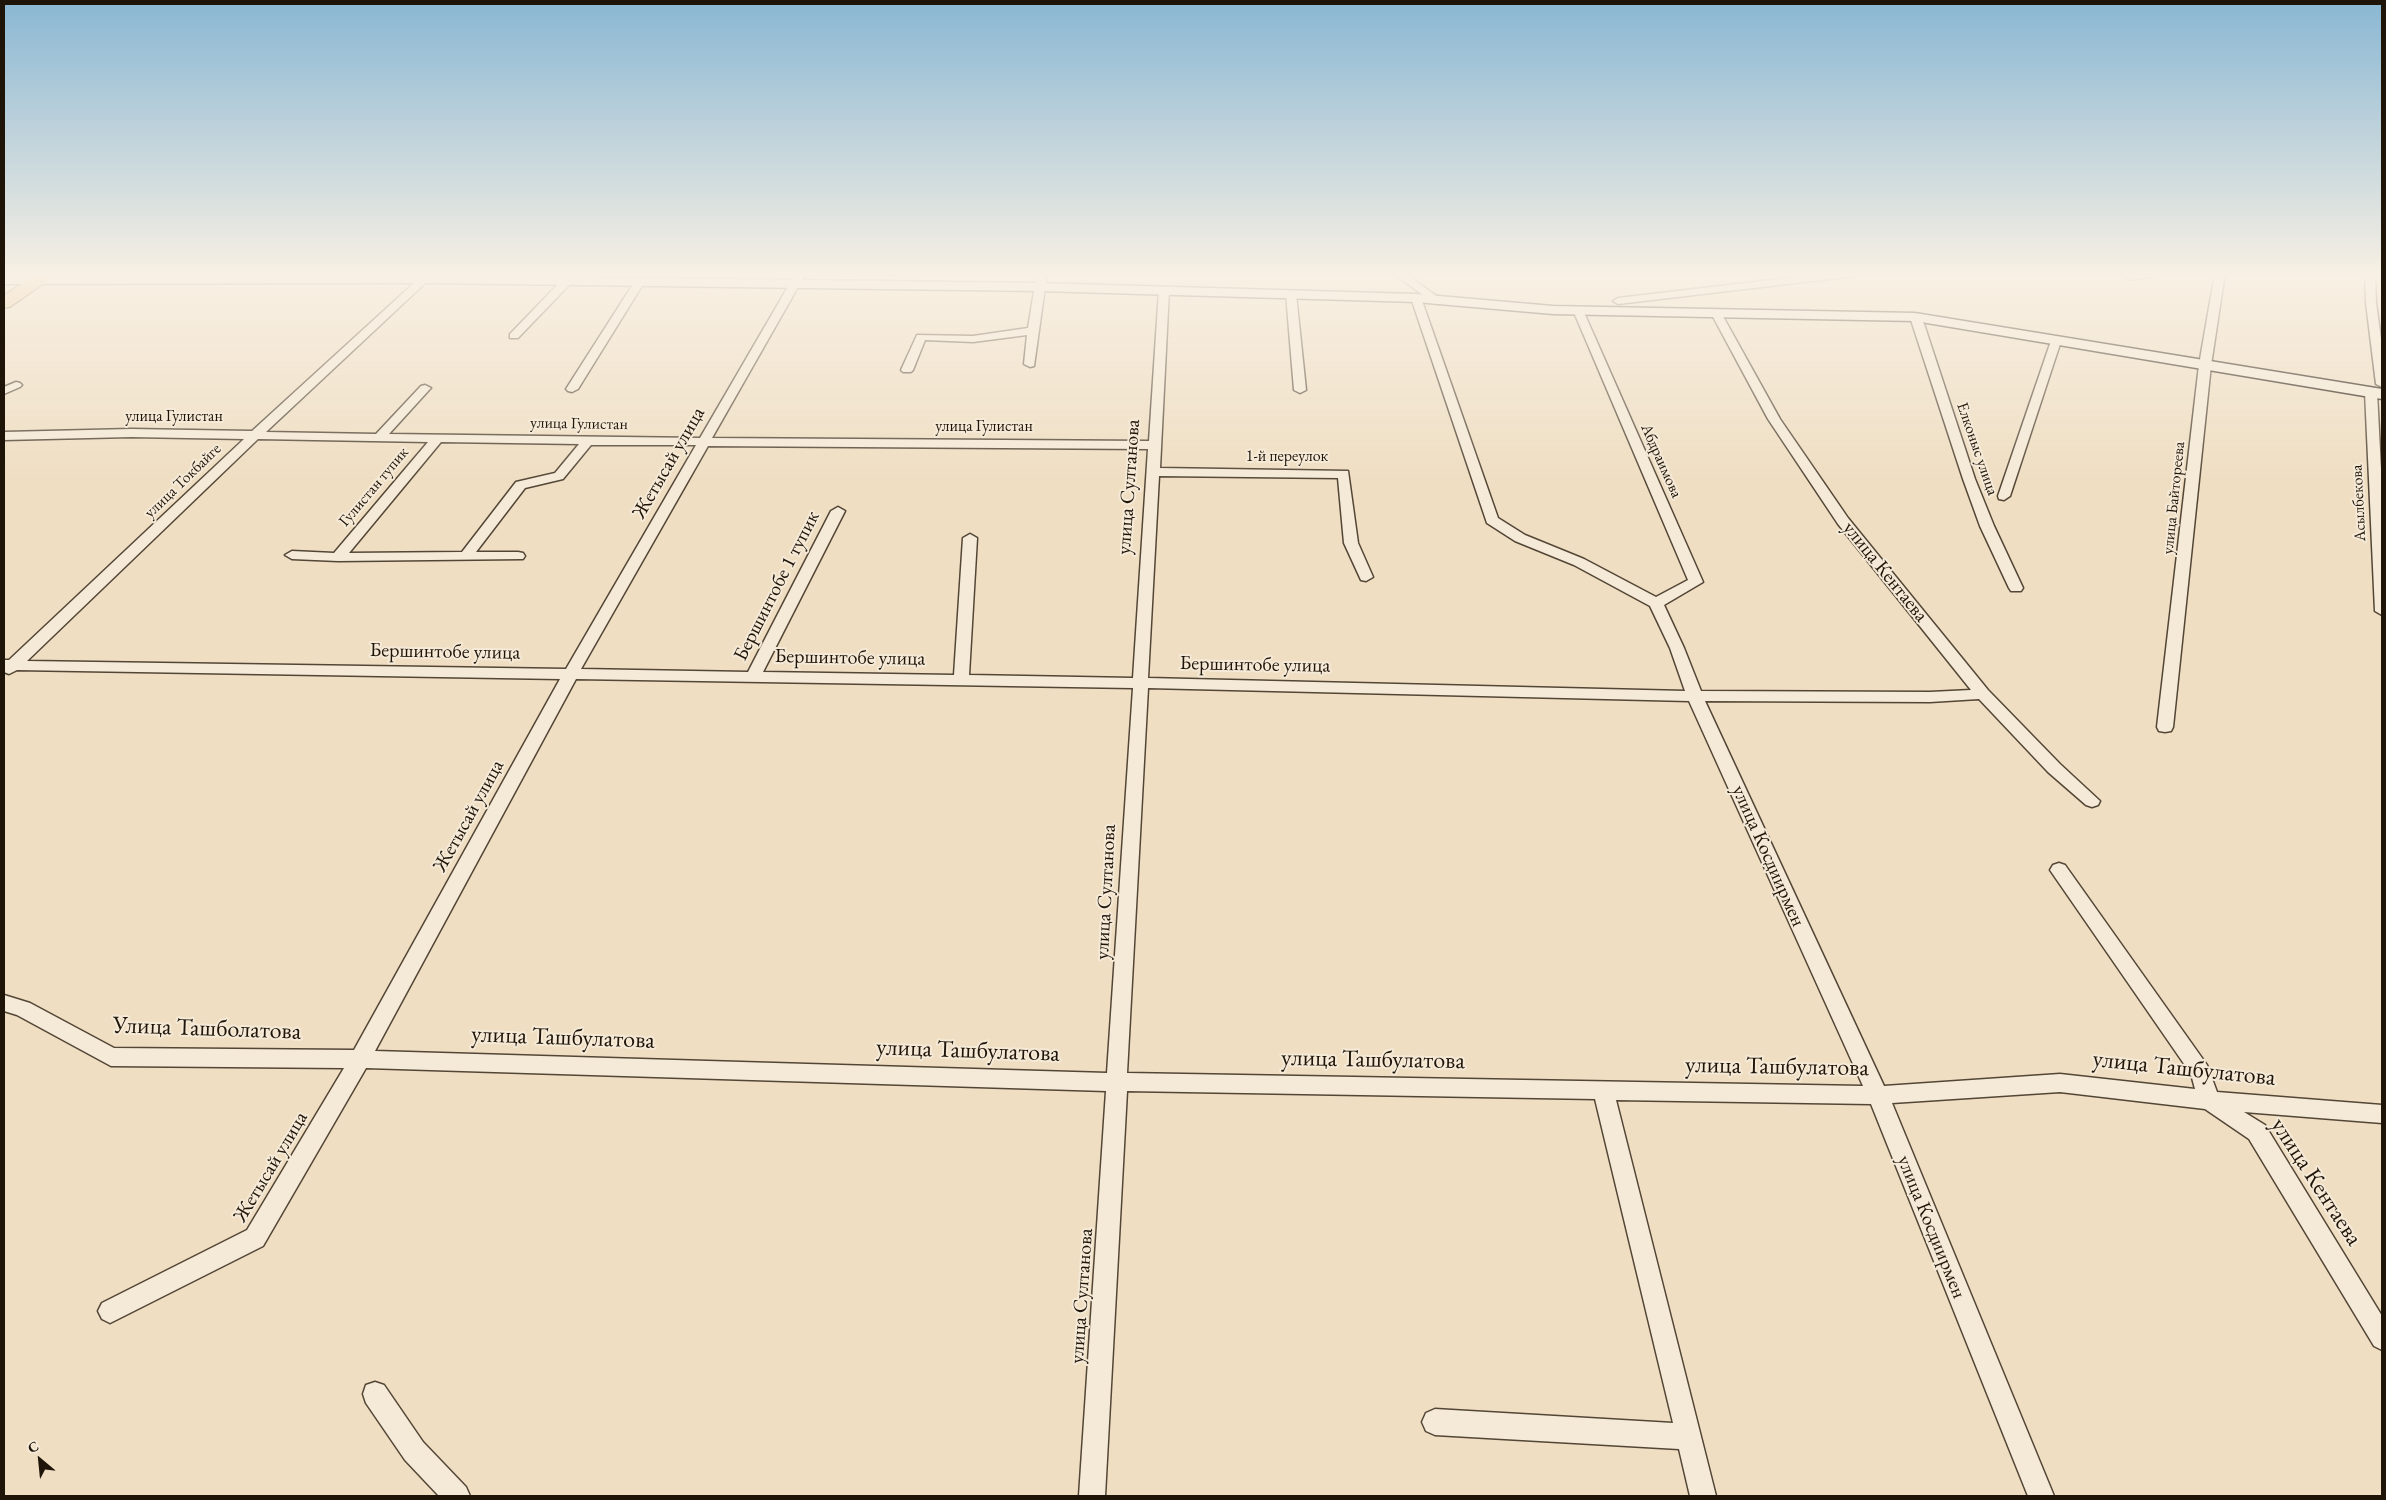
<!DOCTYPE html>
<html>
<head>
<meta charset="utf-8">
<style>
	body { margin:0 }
	#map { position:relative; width:2386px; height:1500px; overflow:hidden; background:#efdec2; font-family:"EB Garamond",serif }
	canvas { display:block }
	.frame { position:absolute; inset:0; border:5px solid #1f1408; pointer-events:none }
	.north { position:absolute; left:15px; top:1435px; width:50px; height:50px; -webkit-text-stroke:4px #f5ead7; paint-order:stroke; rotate:332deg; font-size:14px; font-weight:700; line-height:20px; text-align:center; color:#1f1408 }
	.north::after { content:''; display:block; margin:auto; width:18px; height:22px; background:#1f1408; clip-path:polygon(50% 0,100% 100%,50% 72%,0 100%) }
</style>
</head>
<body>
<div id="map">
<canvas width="2386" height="1500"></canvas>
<div class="frame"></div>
<div class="north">С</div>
</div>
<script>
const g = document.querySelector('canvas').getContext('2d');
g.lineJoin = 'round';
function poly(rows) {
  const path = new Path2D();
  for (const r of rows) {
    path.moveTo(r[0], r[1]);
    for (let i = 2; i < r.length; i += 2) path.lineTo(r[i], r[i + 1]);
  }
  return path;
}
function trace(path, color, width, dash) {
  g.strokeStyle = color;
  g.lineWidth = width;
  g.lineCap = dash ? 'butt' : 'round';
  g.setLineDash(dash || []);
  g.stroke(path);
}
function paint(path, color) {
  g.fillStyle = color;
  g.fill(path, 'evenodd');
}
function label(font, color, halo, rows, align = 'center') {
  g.font = font + ' "EB Garamond",serif';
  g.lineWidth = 4;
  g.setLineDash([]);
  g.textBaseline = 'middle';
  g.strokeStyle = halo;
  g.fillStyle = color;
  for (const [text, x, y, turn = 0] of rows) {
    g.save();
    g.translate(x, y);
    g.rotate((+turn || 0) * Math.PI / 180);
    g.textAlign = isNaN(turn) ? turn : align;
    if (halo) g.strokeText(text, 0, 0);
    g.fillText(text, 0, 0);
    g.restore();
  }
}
const street = poly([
	[425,273,436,273,266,432,376,434,421,386,425,385,431,388,429,390,389,434,700,438,796,273,806,273,712,438,1149,441,1159,290,1164,287,1169,290,1160,468,1348,471,1358,543,1373,577,1366,581,1361,580,1344,543,1338,478,1159,476,1148,678,1685,691,1670,648,1650,606,1574,565,1515,541,1487,523,1411,298,1416,295,1421,298,1498,518,1525,535,1584,559,1656,597,1688,580,1573,310,1578,307,1582,308,1703,582,1664,605,1684,648,1701,691,1930,692,1971,690,1838,524,1768,419,1711,313,1712,311,1720,311,1780,419,1848,518,1988,690,2060,764,2100,801,2098,805,2092,807,2086,805,2048,772,1979,699,1930,702,1705,701,1884,1086,2060,1074,2195,1089,2191,1074,2050,870,2053,865,2059,863,2065,865,2207,1065,2217,1092,2382,1105,2382,1123,2244,1112,2265,1125,2382,1316,2382,1350,2374,1346,2249,1139,2205,1109,2060,1092,1892,1103,2054,1496,2028,1496,1871,1104,1616,1100,1716,1496,1690,1496,1679,1449,1435,1435,1426,1431,1422,1422,1426,1413,1435,1409,1673,1423,1595,1099,1127,1091,1105,1496,1079,1496,1106,1091,366,1068,263,1246,118,1319,110,1323,102,1319,98,1311,102,1303,247,1230,344,1068,111,1066,17,1015,4,1011,4,995,30,1003,114,1048,354,1050,560,679,17,670,9,674,4,672,4,660,9,660,244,439,131,437,4,440,4,432,131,429,252,431,425,273],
	[258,439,428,442,334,553,292,551,285,555,292,559,338,561,523,559,525,556,523,553,518,552,476,552,525,488,563,479,591,445,696,445,566,669,27,661,258,439],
	[441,442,579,444,555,473,516,482,462,552,349,553,441,442],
	[708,446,1148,449,1133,678,969,675,977,538,970,534,963,538,954,675,763,672,845,511,838,507,831,511,748,672,581,669,708,446],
	[576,679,1133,688,1107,1073,375,1051,576,679],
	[1148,688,1689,701,1863,1086,1127,1073,1148,688],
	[1037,273,1047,273,1034,366,1030,367,1024,364,1027,335,973,342,925,340,913,370,911,372,903,372,901,370,917,335,973,336,1028,328,1037,273],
	[1393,273,1405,273,1443,301,1438,304,1434,303,1393,273],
	[1830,273,1860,273,1855,276,1618,304,1613,301,1618,298,1830,273],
	[2117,273,2132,274,2162,273,2157,276,2131,280,2117,273],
	[2215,273,2225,273,2211,365,2173,727,2171,731,2165,732,2159,731,2157,727,2199,365,2215,273],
	[2365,273,2375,273,2376,303,2382,346,2382,387,2376,384,2366,303,2365,273],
	[567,278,572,281,571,283,518,338,510,338,510,334,563,279,567,278],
	[640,278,645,281,578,389,572,392,568,391,566,389,635,281,640,278],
	[1291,291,1296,294,1306,390,1300,393,1294,390,1286,294,1291,291],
	[1915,314,1919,315,1924,324,1975,479,1994,526,2023,588,2021,591,2011,591,2009,588,1980,526,1963,479,1910,317,1915,314],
	[2056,338,2061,341,2010,496,2004,500,1999,499,1998,496,2051,341,2056,338],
	[16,382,20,383,22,385,20,387,4,394,4,387,16,382],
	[2371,389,2377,392,2382,488,2382,615,2375,611,2365,392,2371,389],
	[375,1382,384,1385,423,1442,466,1487,470,1496,439,1496,405,1460,366,1403,363,1394,366,1385,375,1382]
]);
const secondary = poly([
	[425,275,1039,283,1416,294,1553,306,1915,313,2382,389,2382,399,1915,321,1553,314,1416,302,1039,291,425,283,4,284,4,276,425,275]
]);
const highway = poly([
	[39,273,59,273,10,307,4,308,4,295,39,273]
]);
const farStreetnames = [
	["улица Гулистан",174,417],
	["улица Гулистан",579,424,1],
	["улица Гулистан",984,427],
	["Елконыс улица",1977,449,71],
	["1-й переулок",1287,457],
	["Абдраимова",1661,461,66],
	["улица Токбайге",183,481,-44],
	["Гулистан тупик",374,487,-50],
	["улица Байтореева",2174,498,-84],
	["Асылбекова",2359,503,-93]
];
const streetNames = [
	["Жетысай улица",669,463,-60],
	["улица Султанова",1129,487,-86],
	["улица Кентаева",1885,572,51],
	["Бершинтобе 1 тупик",777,586,-63],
	["Бершинтобе улица",445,652,1],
	["Бершинтобе улица",850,658,1],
	["Бершинтобе улица",1255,665,1],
	["Жетысай улица",469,816,-61],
	["улица Косдиирмен",1768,856,66],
	["улица Султанова",1106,892,-87],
	["Жетысай улица",271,1167,-59],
	["улица Косдиирмен",1931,1227,68],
	["улица Султанова",1082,1296,-86]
];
const nearStreetnames = [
	["Улица Ташболатова",207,1029,2],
	["улица Ташбулатова",563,1038,2],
	["улица Ташбулатова",968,1051,2],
	["улица Ташбулатова",1373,1060,1],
	["улица Ташбулатова",1777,1067,1],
	["улица Ташбулатова",2184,1069,6],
	["улица Кентаева",2316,1182,57]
];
trace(street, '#534636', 3);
trace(secondary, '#1f1408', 3);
trace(highway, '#1f1408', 2);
paint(street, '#f5ead7');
paint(secondary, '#f5ead7');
paint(highway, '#e8bf81');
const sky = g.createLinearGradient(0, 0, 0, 483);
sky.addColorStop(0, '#89b7d3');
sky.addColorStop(0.57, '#f8f0e4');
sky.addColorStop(1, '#f8f0e400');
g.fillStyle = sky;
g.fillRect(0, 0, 2386, 483);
label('16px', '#1f1408', '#f5ead7', farStreetnames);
label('20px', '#1f1408', '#f5ead7', streetNames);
label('24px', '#1f1408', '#f5ead7', nearStreetnames);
</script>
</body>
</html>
